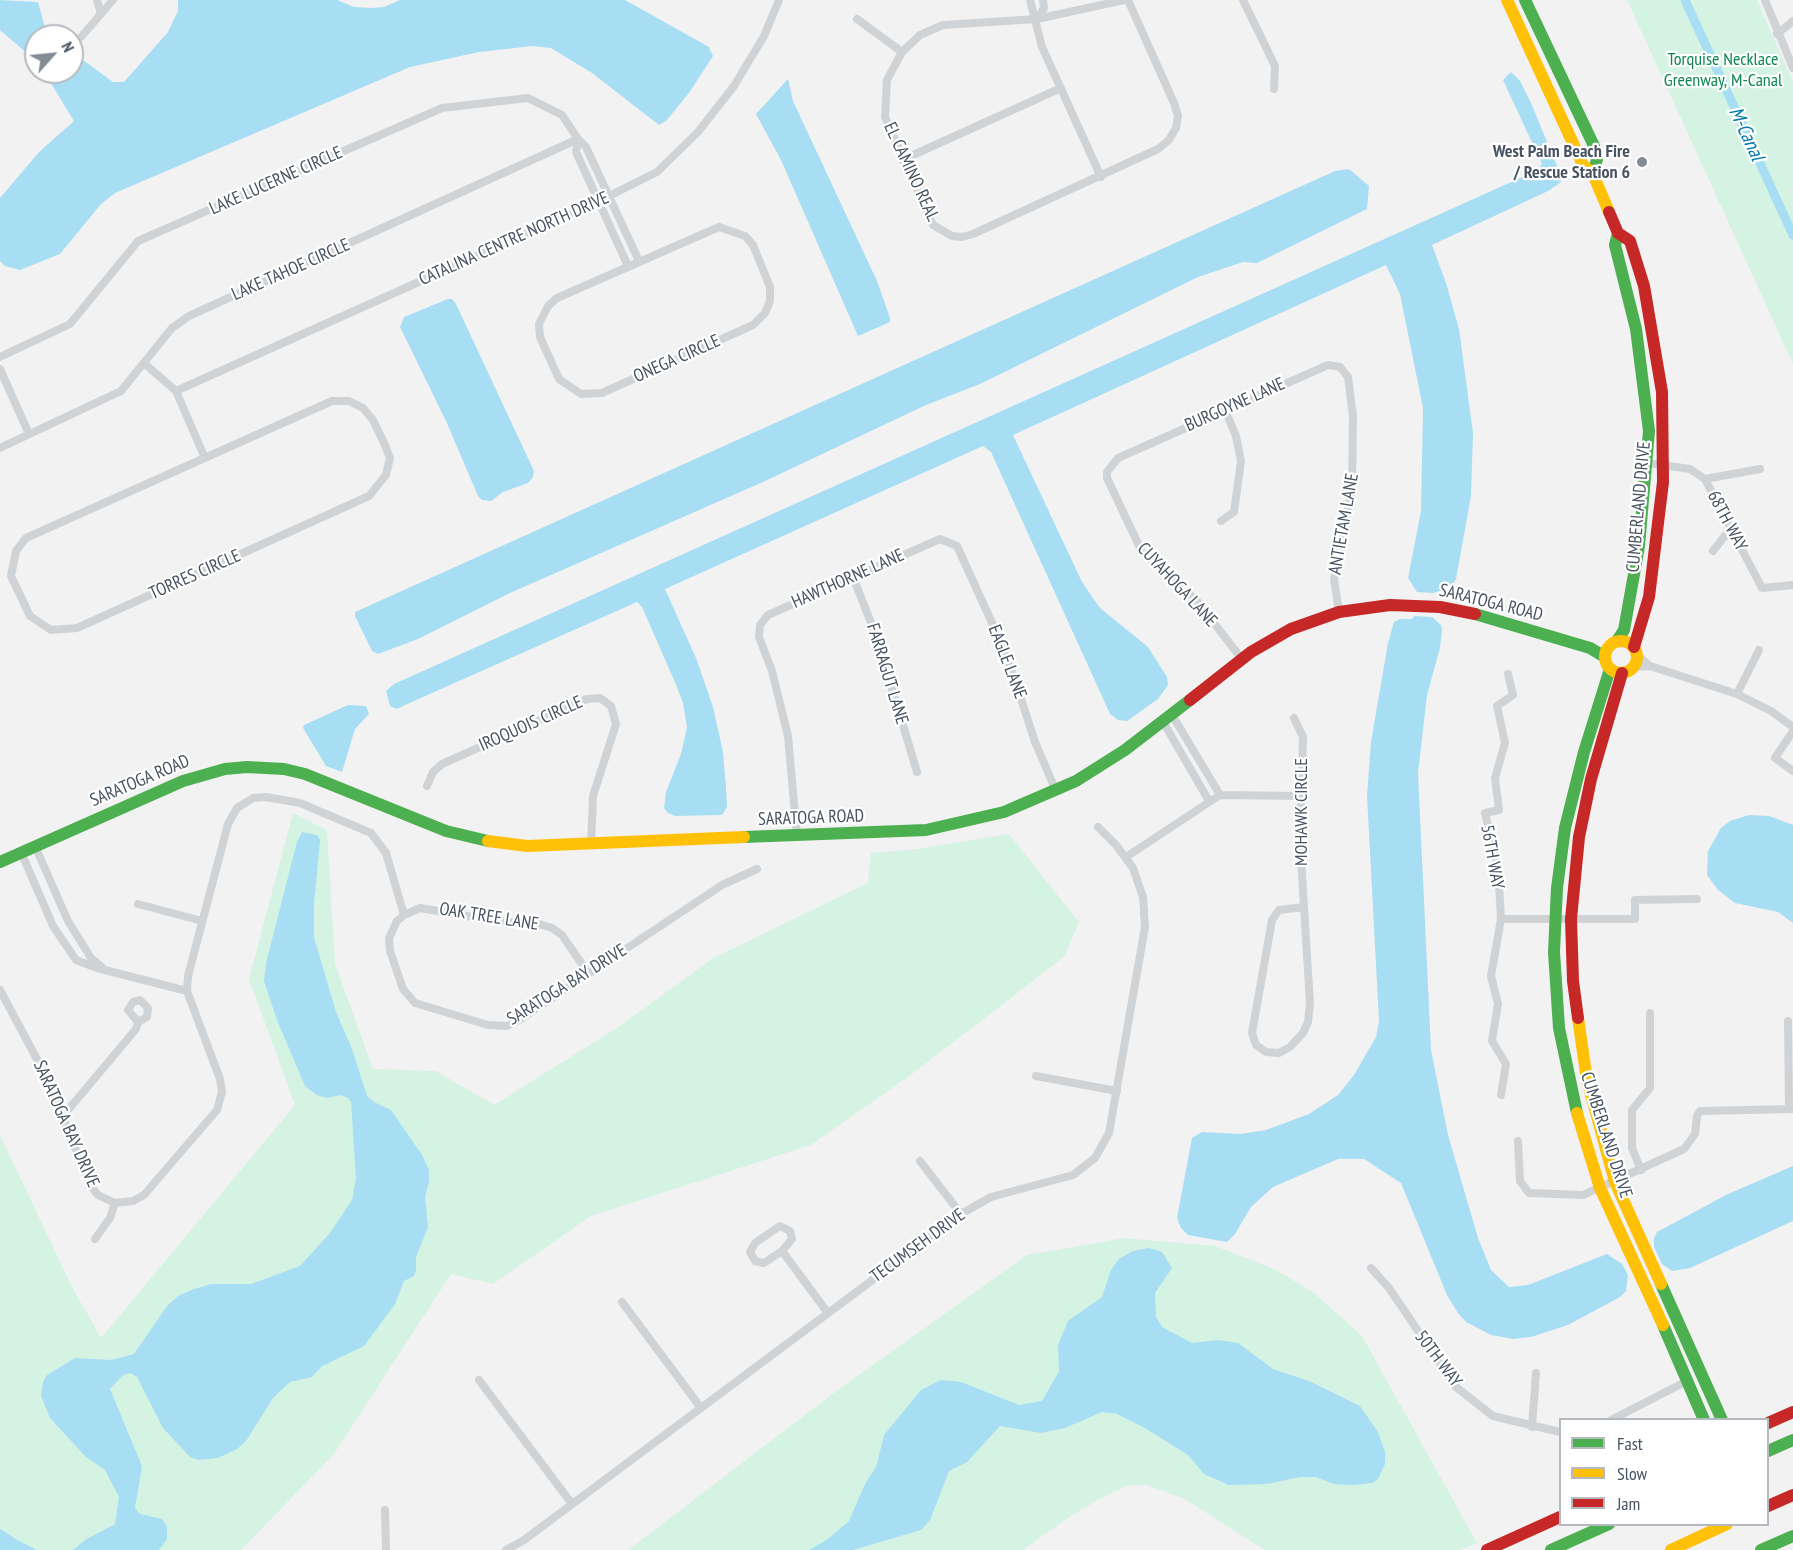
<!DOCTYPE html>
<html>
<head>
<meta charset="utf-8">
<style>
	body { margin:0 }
	#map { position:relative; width:1793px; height:1550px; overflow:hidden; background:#f3f2f2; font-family:"PT Sans Narrow",sans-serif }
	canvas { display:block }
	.legend { position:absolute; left:1559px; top:1418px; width:210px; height:108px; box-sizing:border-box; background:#fff; border:2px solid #b5bac0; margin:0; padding:8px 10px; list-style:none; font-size:18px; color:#475361 }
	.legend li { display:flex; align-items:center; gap:12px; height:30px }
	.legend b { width:30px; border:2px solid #b5bac0 }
	.north { position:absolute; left:24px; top:24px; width:60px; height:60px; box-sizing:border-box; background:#fff; border:2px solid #b5bac0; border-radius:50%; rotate:63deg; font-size:16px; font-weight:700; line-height:24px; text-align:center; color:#475361 }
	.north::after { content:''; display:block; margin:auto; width:21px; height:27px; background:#838b94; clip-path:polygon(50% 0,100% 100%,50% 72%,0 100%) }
</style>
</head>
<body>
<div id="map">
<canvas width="1793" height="1550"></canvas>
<ul class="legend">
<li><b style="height:8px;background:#4caf50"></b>Fast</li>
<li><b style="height:8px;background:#ffc107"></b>Slow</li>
<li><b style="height:8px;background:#c62828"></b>Jam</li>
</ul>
<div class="north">N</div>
</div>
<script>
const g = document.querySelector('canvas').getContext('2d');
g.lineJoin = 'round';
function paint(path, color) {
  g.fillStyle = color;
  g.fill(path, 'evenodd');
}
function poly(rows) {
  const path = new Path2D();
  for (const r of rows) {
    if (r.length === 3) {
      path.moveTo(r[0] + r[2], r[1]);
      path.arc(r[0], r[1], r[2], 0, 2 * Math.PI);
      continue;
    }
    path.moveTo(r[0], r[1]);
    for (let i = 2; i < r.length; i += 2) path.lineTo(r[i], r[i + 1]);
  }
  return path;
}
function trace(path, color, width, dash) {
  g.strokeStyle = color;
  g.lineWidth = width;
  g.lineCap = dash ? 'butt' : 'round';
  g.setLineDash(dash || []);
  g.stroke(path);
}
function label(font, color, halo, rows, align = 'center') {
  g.font = font + ' "PT Sans Narrow",sans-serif';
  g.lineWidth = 4.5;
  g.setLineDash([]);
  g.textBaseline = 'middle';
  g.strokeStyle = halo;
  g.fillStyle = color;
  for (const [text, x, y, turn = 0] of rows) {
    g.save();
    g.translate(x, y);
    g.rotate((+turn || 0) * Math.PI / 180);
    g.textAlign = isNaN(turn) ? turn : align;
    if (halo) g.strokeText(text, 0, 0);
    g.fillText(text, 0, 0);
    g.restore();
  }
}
const green = poly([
	[1627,0,1757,0,1793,82,1793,364],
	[293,813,327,830,335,964,373,1069,436,1071,494,1105,620,1026,713,958,868,883,871,853,916,849,1009,834,1079,922,1064,957,912,1074,811,1145,591,1216,493,1284,451,1274,334,1454,241,1550,0,1550,0,1135,71,1285,101,1338,295,1105,249,979],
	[1124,1238,1215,1246,1274,1269,1313,1292,1362,1336,1477,1543,1460,1550,1265,1550,1183,1498,1146,1485,1129,1485,1102,1498,1069,1517,1023,1550,628,1550,835,1392,1027,1255]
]);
const water = poly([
	[0,0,38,2,45,28,51,36,36,36,36,61,0,30],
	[178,0,337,0,354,7,371,8,384,7,400,0,625,0,709,47,713,56,689,93,666,121,659,125,592,73,551,48,533,46,479,52,410,67,115,193,101,204,60,254,20,270,5,266,0,261,0,198,39,152,74,121,44,72,72,72,72,52,113,82,124,82,168,32,178,11],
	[1511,72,1520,81,1531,103,1562,178,1560,183,1548,191,1432,245,1446,283,1459,329,1473,433,1471,496,1456,579,1450,588,1433,593,1417,592,1408,578,1421,511,1423,408,1400,294,1386,265,1013,435,1082,582,1100,608,1148,647,1167,677,1168,685,1158,699,1127,721,1118,720,1110,714,991,452,983,446,665,589,696,658,713,707,723,752,726,787,727,807,722,815,675,816,668,813,664,808,666,792,681,754,687,727,683,703,677,687,642,607,637,602,405,705,397,709,390,706,386,691,394,684,1538,170,1542,164,1503,80],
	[788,79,793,101,877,281,890,318,890,322,858,336,781,160,756,114],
	[1349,169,1369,186,1367,209,1257,263,1243,262,1198,277,980,384,926,405,763,482,510,593,418,639,378,654,372,651,355,616,355,612,1335,171],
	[448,299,452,299,456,304,534,471,533,477,528,483,503,492,491,501,482,500,478,496,446,421,400,327,404,317],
	[1414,616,1432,617,1441,625,1442,630,1440,648,1427,695,1418,773,1431,1050,1448,1135,1478,1238,1491,1270,1509,1287,1528,1285,1607,1254,1622,1264,1628,1275,1626,1291,1620,1297,1568,1325,1531,1337,1513,1339,1491,1335,1466,1322,1458,1313,1447,1295,1401,1183,1364,1159,1338,1159,1273,1187,1251,1207,1235,1234,1227,1242,1188,1235,1181,1228,1177,1218,1192,1138,1202,1132,1240,1134,1266,1130,1309,1114,1338,1095,1354,1075,1376,1037,1379,1021,1367,796,1371,742,1388,643,1394,622,1400,619,1412,619],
	[348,705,366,706,369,714,355,729,342,772,326,766,303,728,304,725],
	[1749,815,1769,816,1793,825,1793,923,1778,912,1735,903,1718,890,1707,875,1708,851,1721,828,1730,821],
	[302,832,317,835,320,840,314,904,314,937,336,1012,352,1049,367,1096,374,1102,391,1110,422,1155,429,1170,429,1182,425,1196,428,1227,416,1257,416,1271,414,1276,404,1281,395,1304,364,1346,322,1366,312,1377,290,1382,273,1398,246,1441,237,1449,218,1458,199,1460,190,1457,163,1428,137,1377,130,1373,123,1375,110,1389,142,1466,135,1508,140,1514,162,1519,167,1526,167,1539,159,1550,73,1550,85,1540,115,1524,119,1497,105,1470,86,1457,50,1418,41,1396,43,1382,47,1375,75,1358,111,1360,134,1354,167,1306,178,1296,194,1289,212,1284,251,1284,300,1266,330,1233,352,1200,356,1179,351,1102,348,1098,340,1095,327,1098,317,1095,305,1086,277,1020,264,981,266,963,297,842],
	[1793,1166,1793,1221,1690,1268,1672,1271,1662,1264,1654,1247,1654,1238,1657,1232,1728,1194],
	[1149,1248,1162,1252,1172,1268,1155,1293,1156,1317,1162,1327,1192,1343,1218,1340,1238,1343,1273,1369,1309,1381,1360,1406,1378,1432,1385,1452,1385,1464,1378,1479,1372,1483,1353,1485,1334,1484,1316,1477,1300,1477,1267,1484,1229,1485,1204,1474,1188,1455,1145,1428,1117,1414,1102,1412,1065,1428,1041,1433,1000,1426,967,1462,949,1471,930,1520,921,1530,853,1550,809,1550,828,1539,849,1521,865,1484,876,1467,884,1435,921,1390,941,1380,961,1382,1019,1405,1042,1401,1059,1371,1058,1345,1068,1321,1102,1297,1111,1270,1119,1259,1133,1251],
	[0,1529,19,1541,37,1550,0,1550]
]);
const canal = poly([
	[1685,0,1793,235]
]);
const street = poly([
	[97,0,101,14],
	[1030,0,1042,47,1101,177],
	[1124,0,1037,19,943,25,920,35,902,52,887,80,885,117,933,225,952,236,962,237,973,234,1158,149,1169,140,1176,128,1178,116,1174,103,1128,0],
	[1243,0,1275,66,1274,89],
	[1765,0,1793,68],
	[857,19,902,52],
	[1037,19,1044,8,1043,0],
	[1777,34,1793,21],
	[81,37,113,0],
	[578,139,576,152,628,266],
	[902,160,1061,88],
	[719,227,745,236,753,245,770,287,770,301,765,313,753,325,602,393,581,394,559,379,540,337,539,324,548,306,557,298,719,227],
	[0,357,70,324,138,241,442,108,528,98,562,115,578,139,586,147,639,261],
	[145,364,176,391,204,456],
	[0,369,29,434],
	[176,391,599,201,657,172,698,132,734,86,764,36,779,0],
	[332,401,349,401,363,408,373,420,385,445,390,458,386,475,369,496,77,628,51,630,30,616,11,576,16,551,26,538,332,401],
	[0,448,121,391,172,328,189,316,578,139],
	[1648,463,1690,469,1705,479,1762,588,1793,585],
	[1705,479,1760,469],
	[1221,521,1234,512,1241,461,1236,436,1225,410],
	[1713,551,1731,528],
	[853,577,877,638,917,772],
	[1636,654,1650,666],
	[1241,658,1197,601,1142,552,1107,478,1107,472,1118,458,1328,365,1340,367,1348,377,1353,416,1352,490,1334,579,1339,612],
	[1633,667,1650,666,1737,694,1771,711,1793,727],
	[1737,694,1759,650],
	[1171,713,1220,795],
	[1294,718,1303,737,1300,842,1304,907],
	[1162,720,1209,801],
	[1793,731,1775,758,1793,771],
	[427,786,433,772,442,764,587,699,600,698,611,706,616,724,593,796,591,845],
	[797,837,788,736,772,671,759,637,760,625,768,615,940,539,957,546,993,625,1015,680,1035,742,1056,791],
	[35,846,68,921,91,958,102,967],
	[1126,857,1220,795,1300,796],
	[138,904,202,921],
	[1304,907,1310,1004,1308,1022,1303,1033,1290,1047,1279,1053,1266,1052,1256,1045,1252,1033,1272,920,1279,910,1304,907],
	[1501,919,1635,919,1635,900,1697,899],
	[588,973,562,935,552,928,539,924,496,921,420,908,404,915,397,921,389,938,390,951,403,989,415,1003,488,1025,507,1026,519,1020,722,885,757,869],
	[0,990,47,1078,90,1185,98,1195,115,1203,133,1201,144,1195,217,1110,222,1092,220,1079,187,991,97,968,76,960,53,926,21,852],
	[187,991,188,976,228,824,237,808,253,798,266,797,300,803,371,833,386,853,404,915],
	[1788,1021,1789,1108],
	[1036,1076,1117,1091],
	[1501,1095,1506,1064,1492,1041,1498,1004,1491,976,1501,919,1498,867,1485,813,1499,810,1495,778,1505,743,1497,706,1513,695,1508,674],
	[63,1116,136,1029,138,1022,147,1017,148,1008,140,1000,133,1002,128,1010,138,1022],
	[1518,1141,1520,1181,1529,1193,1583,1195,1684,1149,1695,1134,1697,1116,1700,1111,1793,1109],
	[920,1161,961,1214],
	[1641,1170,1632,1148,1632,1110,1650,1088,1650,1013],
	[95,1239,110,1218,115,1203],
	[782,1251,792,1239,790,1231,780,1226,755,1243,750,1252,755,1261,764,1263,782,1251,828,1313],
	[1371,1268,1389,1288,1456,1387,1493,1416,1560,1432],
	[622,1302,701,1408],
	[479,1380,572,1504],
	[1611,1420,1689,1380],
	[1532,1427,1536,1373],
	[385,1510,386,1550],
	[506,1550,524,1540,961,1214,991,1197,1073,1175,1095,1158,1109,1133,1145,927,1143,897,1133,868,1116,845,1098,827]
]);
const fast = poly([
	[1525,0,1594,146,1597,159,1593,174],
	[1475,614,1590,648,1605,657],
	[1617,641,1624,630,1639,546,1649,431,1636,329,1615,245,1618,233],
	[744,837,926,830,1004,812,1076,781,1125,750,1190,700],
	[0,862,183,781,225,769,247,767,284,769,305,774,446,831,488,841],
	[1577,1113,1559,1028,1554,952,1557,888,1565,828,1584,752,1610,669],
	[1661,1284,1722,1420],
	[1663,1325,1704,1420],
	[1768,1451,1793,1440],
	[1551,1550,1609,1524],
	[1761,1550,1793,1536]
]);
const slow = poly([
	[1507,0,1583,165,1593,174,1609,212],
	[1621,657,16],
	[488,841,527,846,744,837],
	[1578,1018,1587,1080,1615,1182,1661,1284],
	[1577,1113,1600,1188,1663,1325],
	[1671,1550,1727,1524]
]);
const jam = poly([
	[1609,212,1618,233,1630,241,1644,286,1662,392,1663,482,1649,597,1634,647],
	[1190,700,1251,652,1291,629,1339,612,1390,605,1440,607,1475,614],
	[1578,1018,1573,981,1571,919,1579,837,1591,779,1622,673],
	[1768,1423,1793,1412],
	[1768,1506,1793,1495],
	[1487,1550,1560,1517]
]);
const markers = [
	[1642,162,6,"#838b94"]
];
const parkNames = [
	["Torquise Necklace",1723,60],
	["Greenway, M-Canal",1723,81]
];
const poiNames = [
	["West Palm Beach Fire",1630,152],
	["/ Rescue Station 6",1630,173]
];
const streetNames = [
	["EL CAMINO REAL",911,172,65],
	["LAKE LUCERNE CIRCLE",276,181,-24],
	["CATALINA CENTRE NORTH DRIVE",514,239,-24],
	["LAKE TAHOE CIRCLE",291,270,-24],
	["ONEGA CIRCLE",677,359,-24],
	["BURGOYNE LANE",1235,405,-24],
	["CUMBERLAND DRIVE",1639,507,-85],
	["68TH WAY",1727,521,62],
	["ANTIETAM LANE",1344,524,-80],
	["TORRES CIRCLE",195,575,-24],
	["HAWTHORNE LANE",848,579,-24],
	["CUYAHOGA LANE",1177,585,47],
	["SARATOGA ROAD",1491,603,14],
	["EAGLE LANE",1007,662,69],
	["FARRAGUT LANE",887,674,73],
	["IROQUOIS CIRCLE",531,724,-24],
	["SARATOGA ROAD",140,781,-23],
	["MOHAWK CIRCLE",1302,812,-90],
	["SARATOGA ROAD",811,818,-2],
	["56TH WAY",1492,857,80],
	["OAK TREE LANE",489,917,9],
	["SARATOGA BAY DRIVE",567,985,-32],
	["SARATOGA BAY DRIVE",66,1124,66],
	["CUMBERLAND DRIVE",1606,1135,72],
	["TECUMSEH DRIVE",918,1246,-36],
	["50TH WAY",1438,1359,53]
];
const waterNames = [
	["M-Canal",1746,134,65]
];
paint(green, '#d5f3e3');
paint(water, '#a7def4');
trace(canal, '#a7def4', 9);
trace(street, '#d0d3d6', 8);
trace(fast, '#4caf50', 12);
trace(slow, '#ffc107', 12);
trace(jam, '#c62828', 12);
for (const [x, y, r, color] of markers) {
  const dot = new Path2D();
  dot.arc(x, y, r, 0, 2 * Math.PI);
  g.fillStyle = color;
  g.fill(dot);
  trace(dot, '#fff', 2);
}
label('18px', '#0e8653', '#fff', parkNames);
label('bold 18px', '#475361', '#fff', poiNames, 'right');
label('18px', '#475361', '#fff', streetNames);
label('italic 20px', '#027baa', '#fff', waterNames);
</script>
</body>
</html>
